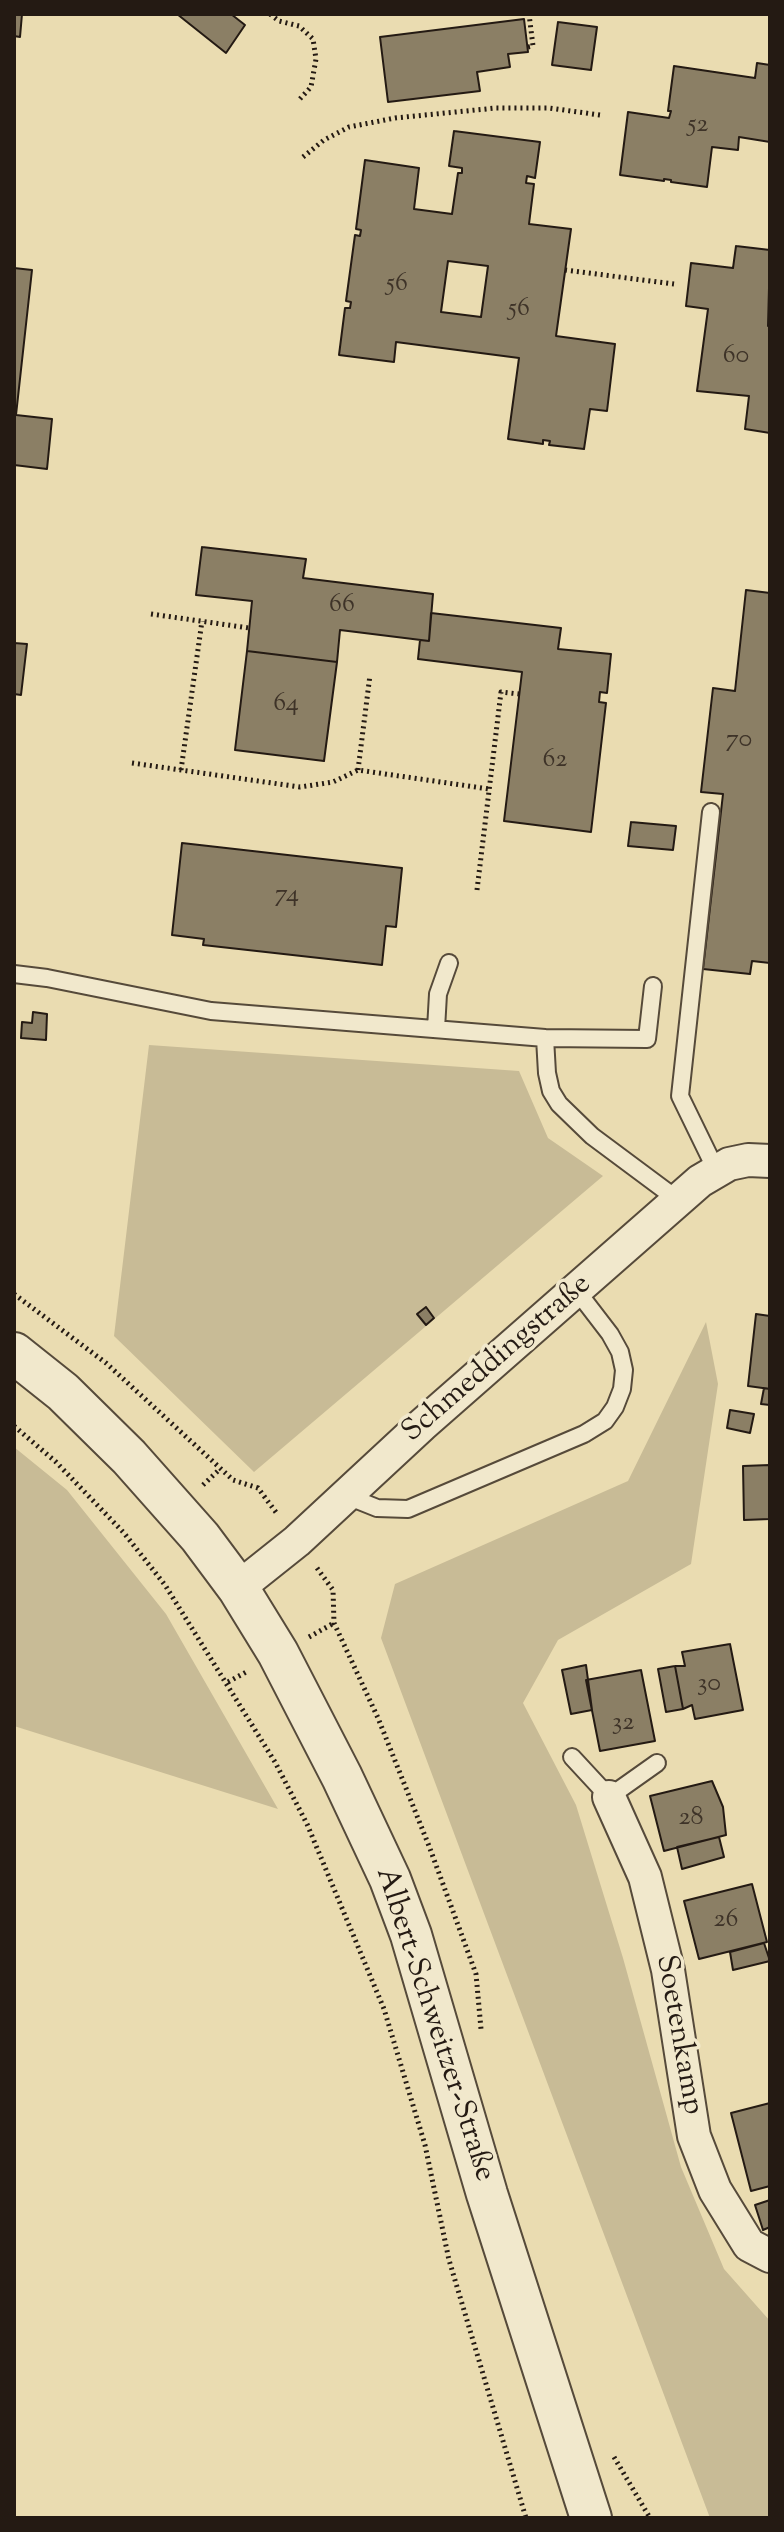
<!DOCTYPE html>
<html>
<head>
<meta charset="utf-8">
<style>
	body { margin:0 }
	#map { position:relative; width:784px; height:2532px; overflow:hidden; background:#eadcb1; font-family:"Sorts Mill Goudy",serif }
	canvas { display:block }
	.frame { position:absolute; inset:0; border:16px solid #241a13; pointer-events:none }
</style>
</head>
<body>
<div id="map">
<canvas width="784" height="2532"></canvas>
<div class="frame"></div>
</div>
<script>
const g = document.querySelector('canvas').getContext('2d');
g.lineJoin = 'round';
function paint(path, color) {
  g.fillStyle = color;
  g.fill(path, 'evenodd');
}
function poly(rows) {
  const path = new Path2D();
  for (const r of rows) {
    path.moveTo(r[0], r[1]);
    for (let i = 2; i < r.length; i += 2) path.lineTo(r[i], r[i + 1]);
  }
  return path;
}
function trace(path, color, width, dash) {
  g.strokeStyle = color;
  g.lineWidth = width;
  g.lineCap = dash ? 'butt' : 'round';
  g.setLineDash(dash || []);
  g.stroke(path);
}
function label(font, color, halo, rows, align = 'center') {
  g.font = font + ' "Sorts Mill Goudy",serif';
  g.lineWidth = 7;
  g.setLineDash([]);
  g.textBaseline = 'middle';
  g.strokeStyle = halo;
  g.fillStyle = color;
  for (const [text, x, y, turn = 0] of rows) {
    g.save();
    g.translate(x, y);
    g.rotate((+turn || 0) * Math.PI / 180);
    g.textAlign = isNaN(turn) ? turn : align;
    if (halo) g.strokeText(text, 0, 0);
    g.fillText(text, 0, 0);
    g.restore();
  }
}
const green = poly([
	[149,1045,519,1071,548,1138,603,1176,254,1472,114,1336],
	[706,1322,718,1384,691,1564,558,1640,523,1703,576,1805,623,1958,681,2167,724,2269,770,2321,770,2518,710,2518,381,1638,395,1584,628,1481],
	[14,1447,67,1490,166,1614,278,1809,14,1726]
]);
const building = poly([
	[14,14,22,14,20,37,14,36,14,14],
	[177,14,231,14,245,25,226,53,177,14],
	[524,19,528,52,508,54,510,67,477,72,480,91,388,102,380,37,524,19],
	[558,22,597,27,591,70,552,65,558,22],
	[757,63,770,65,770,142,739,137,738,150,712,147,707,187,671,182,671,180,664,179,664,181,620,175,628,112,669,118,671,111,668,111,674,66,755,78,757,63],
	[454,131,540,142,535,178,527,176,526,183,534,184,529,224,571,229,556,336,615,344,607,411,590,409,584,449,549,445,550,441,543,440,543,444,508,439,519,358,396,342,394,362,339,355,345,308,350,308,351,302,346,301,355,235,360,236,361,230,356,229,365,160,419,168,414,209,452,214,458,173,462,173,462,168,449,166,454,131],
	[448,261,488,266,481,317,441,312,448,261],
	[736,246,770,250,768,326,770,326,770,433,745,429,749,396,697,391,708,309,686,306,691,263,733,268,736,246],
	[14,268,32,270,16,415,52,419,47,469,14,465,14,268],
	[202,547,306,559,303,578,433,594,429,641,340,630,337,662,247,651,252,601,196,595,202,547],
	[746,590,770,593,770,963,752,961,750,974,703,969,723,794,701,792,713,688,735,691,746,590],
	[431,613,561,628,558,649,611,654,607,693,600,692,599,702,606,703,591,832,504,821,522,672,418,659,420,640,429,641,431,613],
	[14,643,27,644,21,695,14,694,14,643],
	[247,651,337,662,324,761,235,750,247,651],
	[631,822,676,826,673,850,628,846,631,822],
	[182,843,402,868,396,927,386,926,382,965,203,945,204,939,172,935,182,843],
	[33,1012,47,1014,46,1040,21,1038,22,1022,32,1023,33,1012],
	[426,1307,434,1318,426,1325,417,1314,426,1307],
	[756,1314,770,1316,770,1389,748,1386,756,1314],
	[764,1388,770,1389,770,1405,761,1404,764,1388],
	[730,1410,754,1414,750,1433,727,1428,730,1410],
	[770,1465,770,1519,744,1520,743,1466,770,1465],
	[730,1644,743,1710,695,1719,692,1705,683,1709,675,1666,685,1666,682,1652,730,1644],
	[586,1665,592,1710,571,1714,562,1670,586,1665],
	[675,1666,683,1709,666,1712,658,1669,675,1666],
	[641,1670,655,1741,600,1751,586,1680,641,1670],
	[712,1781,723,1807,726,1835,664,1851,650,1796,712,1781],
	[719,1837,724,1857,682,1869,677,1847,719,1837],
	[752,1884,767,1942,699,1959,684,1901,752,1884],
	[764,1943,770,1961,733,1970,730,1952,764,1943],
	[770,2103,770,2186,751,2191,731,2113,770,2103],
	[770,2200,770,2227,763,2230,755,2205,770,2200]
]);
const path = poly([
	[270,14,279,21,299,26,313,39,316,59,311,87,298,101],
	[528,47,533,46,529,14],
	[303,157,324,140,349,127,395,118,496,108,549,108,600,115],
	[565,270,674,284],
	[151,614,249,628],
	[132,763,300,787,333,782,358,770,489,789],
	[181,770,202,621],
	[358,770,370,675],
	[477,890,501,692,519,694],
	[14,1294,106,1363,233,1480,258,1488,278,1515],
	[14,1426,56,1462,124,1533,165,1585,275,1762,307,1824,384,2009,425,2145,449,2260,526,2518],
	[203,1485,220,1469],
	[317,1568,333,1590,334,1623,378,1718,429,1846,476,1974,481,2029],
	[309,1637,334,1623],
	[228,1682,248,1671],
	[614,2457,650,2518]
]);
const service = poly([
	[711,812,680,1096,716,1170],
	[14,974,47,978,211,1011,545,1038,547,1073,551,1091,559,1104,592,1136,678,1200],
	[436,1029,438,994,449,963],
	[545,1038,647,1039,653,986],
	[347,1496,377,1508,408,1509,584,1434,605,1421,615,1407,622,1389,624,1370,620,1352,610,1334,577,1291],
	[572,1757,609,1797,657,1763]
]);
const minor = poly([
	[238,1588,297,1541,422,1425,700,1181,729,1164,748,1160,770,1161],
	[609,1797,645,1877,668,1970,694,2136,715,2190,749,2245,770,2256]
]);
const tertiary = poly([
	[14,1353,63,1392,129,1457,200,1537,238,1588,278,1653,342,1777,390,1879,411,1935,487,2194,591,2518]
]);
const numberNames = [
	["52",698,127],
	["56",397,286],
	["56",519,311],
	["60",736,358],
	["66",342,607],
	["64",286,706],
	["70",739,742],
	["62",555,762],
	["74",287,897],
	["30",709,1686],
	["32",623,1725],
	["28",691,1820],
	["26",726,1922]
];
const streetNames = [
	["Schmeddingstraße",498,1360,-41],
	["Albert-Schweitzer-Straße",433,2025,72],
	["Soetenkamp",677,2035,80]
];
paint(green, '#c8bb96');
paint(building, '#8b7f65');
trace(building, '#241a13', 2);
trace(service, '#564a3a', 20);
trace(minor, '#564a3a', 36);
trace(tertiary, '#564a3a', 44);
trace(path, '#241a13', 5, [2, 4]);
trace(service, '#f1e8cc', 16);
trace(minor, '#f1e8cc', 32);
trace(tertiary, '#f1e8cc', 40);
label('26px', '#3e3328', null, numberNames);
label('30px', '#241a13', '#f1e8cc', streetNames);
</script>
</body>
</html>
